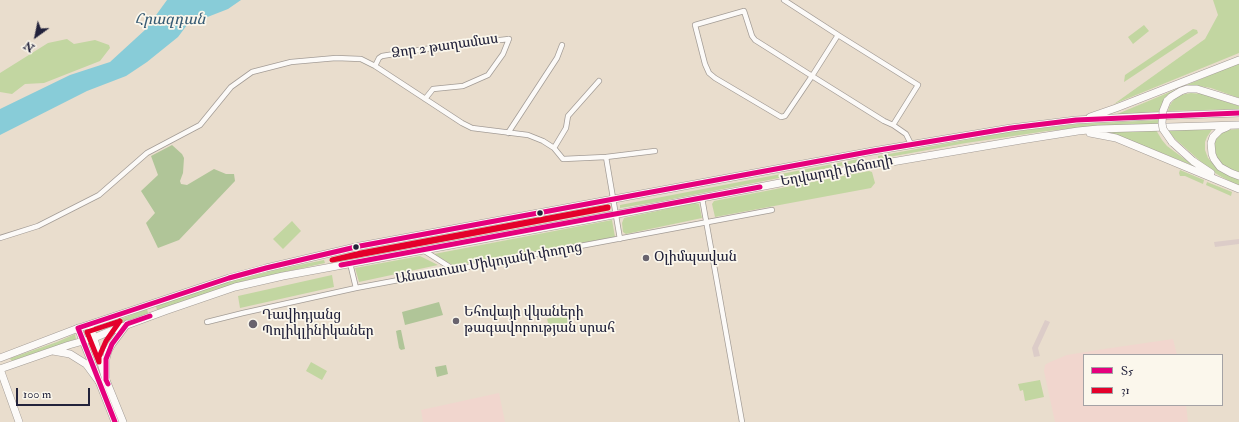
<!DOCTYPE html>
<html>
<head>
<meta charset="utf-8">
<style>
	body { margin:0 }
	#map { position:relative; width:1239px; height:422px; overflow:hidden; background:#e9ddcd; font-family:"IM FELL Double Pica","Noto Serif Armenian",serif }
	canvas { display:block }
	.legend { position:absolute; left:1083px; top:354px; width:140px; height:52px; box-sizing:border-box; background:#fbf7ec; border:1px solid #a4a2a5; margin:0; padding:5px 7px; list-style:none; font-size:12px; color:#22223b }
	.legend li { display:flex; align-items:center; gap:8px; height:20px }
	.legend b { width:20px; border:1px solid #a4a2a5 }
	.north { position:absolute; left:16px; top:16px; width:40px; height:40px; -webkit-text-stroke:3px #fbf7ec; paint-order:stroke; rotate:213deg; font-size:11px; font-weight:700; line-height:16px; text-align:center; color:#22223b }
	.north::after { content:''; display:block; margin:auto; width:14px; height:18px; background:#22223b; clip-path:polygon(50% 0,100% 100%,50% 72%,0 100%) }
	.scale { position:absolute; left:16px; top:388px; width:74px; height:18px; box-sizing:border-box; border:2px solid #22223b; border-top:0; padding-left:5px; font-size:12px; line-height:14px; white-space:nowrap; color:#22223b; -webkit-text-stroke:3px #fbf7ec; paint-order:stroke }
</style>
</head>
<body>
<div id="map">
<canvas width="1239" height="422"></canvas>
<ul class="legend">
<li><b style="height:5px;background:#e5007d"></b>Տ5</li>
<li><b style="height:5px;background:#e4002b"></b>31</li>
</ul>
<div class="north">N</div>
<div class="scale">100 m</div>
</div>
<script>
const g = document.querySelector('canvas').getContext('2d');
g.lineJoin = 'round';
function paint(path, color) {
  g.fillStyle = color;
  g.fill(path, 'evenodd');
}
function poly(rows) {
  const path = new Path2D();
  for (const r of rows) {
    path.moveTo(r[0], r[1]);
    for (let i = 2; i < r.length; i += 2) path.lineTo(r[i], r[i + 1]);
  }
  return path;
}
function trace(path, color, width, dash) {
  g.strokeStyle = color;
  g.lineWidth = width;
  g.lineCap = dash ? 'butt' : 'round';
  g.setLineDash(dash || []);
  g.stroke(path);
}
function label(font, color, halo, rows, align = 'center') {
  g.font = font + ' "IM FELL Double Pica","Noto Serif Armenian",serif';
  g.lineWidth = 3.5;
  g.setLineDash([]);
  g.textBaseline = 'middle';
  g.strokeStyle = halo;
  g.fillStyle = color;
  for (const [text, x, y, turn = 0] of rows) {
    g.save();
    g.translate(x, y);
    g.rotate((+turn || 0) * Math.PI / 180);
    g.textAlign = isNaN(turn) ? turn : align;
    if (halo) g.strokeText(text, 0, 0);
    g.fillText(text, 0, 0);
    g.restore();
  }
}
const built = poly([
	[1173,339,1177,355,1084,355,1084,405,1186,405,1188,422,1055,422,1044,371,1045,365,1048,363,1067,355,1104,349],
	[499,393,505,422,423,422,421,410]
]);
const industrial = poly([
	[1239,239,1239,244,1215,247,1214,242],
	[1045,320,1050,322,1038,348,1040,356,1034,357,1032,348]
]);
const green = poly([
	[1213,0,1239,0,1239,53,1114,104,1205,39,1218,15],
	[1144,25,1149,31,1133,44,1128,37],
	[1193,29,1197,30,1198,33,1124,82,1125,75],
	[67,39,74,44,95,40,109,45,110,48,100,61,44,83,25,84,12,94,0,92,0,73,48,43],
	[1239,63,1239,98,1211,88,1193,85,1183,87,1170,94,1163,102,1158,113,1115,115],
	[1191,93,1202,94,1239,106,1239,109,1168,111,1169,107,1172,102,1177,97,1185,94],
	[1159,120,1159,124,1078,128,1047,131,966,143,878,159,878,156,1009,132,1078,124],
	[1213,128,1207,137,1205,142,1205,150,1208,158,1218,169,1239,178,1239,186,1220,176,1209,169,1173,137,1167,129],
	[1239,129,1239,173,1224,166,1216,157,1214,148,1214,143,1217,137,1222,132,1228,130],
	[1156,130,1162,140,1167,146,1194,166,1109,132],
	[864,158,865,161,657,202,620,208,620,205],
	[1180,170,1204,180,1203,184,1185,176,1180,176,1179,173],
	[869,171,872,172,875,183,871,188,715,217,712,204,714,201],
	[1207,182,1232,192,1231,196,1206,185],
	[695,203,699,204,702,218,626,234,623,232,622,223,624,218],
	[608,206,609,210,550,221,549,217],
	[544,218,544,222,366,256,365,253],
	[612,220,615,237,454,266,434,254],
	[292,221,301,231,283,249,273,239],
	[360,253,361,257,334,262,333,258],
	[420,256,438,265,359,282,355,268],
	[324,260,325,263,244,281,157,310,156,306,226,282,280,269],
	[332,275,334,287,240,308,238,296],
	[147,309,148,313,98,331,97,328],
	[565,313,569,322,550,329,547,319],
	[75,334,76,339,12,361,10,359,11,358,57,342],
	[311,362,327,371,322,380,306,371],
	[1040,380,1044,397,1025,401,1023,390,1020,391,1018,384]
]);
const forest = poly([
	[172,145,182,154,184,158,183,173,180,181,181,184,187,185,214,169,226,174,234,174,235,181,179,240,158,248,146,223,155,213,141,191,158,175,151,156],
	[439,302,443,315,405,325,402,312],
	[399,330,401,330,405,349,401,350,399,348,396,331],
	[446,365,448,374,437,377,435,367]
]);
const water = poly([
	[167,0,241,0,228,9,187,25,178,37,147,62,126,76,87,91,0,135,0,109,70,75,110,62,146,29]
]);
const street = poly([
	[784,0,838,35,812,76,785,116,781,117,715,78,709,73,705,64,695,25,744,11,752,36,755,40,812,76,884,121,893,125,906,134,911,144],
	[838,35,918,85,893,125],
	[375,66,379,58,382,56,438,47,509,39],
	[425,99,433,89,463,86,488,75,503,54,509,39],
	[508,133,557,58,562,45],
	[554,148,566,128,568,116,599,81],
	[606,157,655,151],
	[702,198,742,422],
	[0,238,38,226,99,195,147,153,200,125,231,87,252,72,291,62,336,58,361,59,375,66,462,123,472,128,528,135,543,141,554,148,563,159,606,157,620,239],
	[423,250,453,269],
	[350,263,356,288],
	[207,322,243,313,356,288,772,210]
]);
const secondary = poly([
	[90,325,106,380,123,422],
	[78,328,115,422],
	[0,369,19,422]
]);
const primary = poly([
	[1167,101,1171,97,1181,91,1187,89,1197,89,1239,102],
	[1090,117,1116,108,1239,60],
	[1227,127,1220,130,1213,137,1211,143,1212,154,1214,159,1220,167,1231,173,1239,176],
	[1090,133,1116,138,1239,189],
	[1172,142,1193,161,1211,173],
	[53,351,70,354,86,364,100,383],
	[0,358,76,329,229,278,266,268,360,246,873,151,1011,128,1076,120,1151,116,1239,113],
	[0,369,69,345,94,338,108,332,165,311,235,287,283,276,597,218,874,165,1021,140,1078,131,1098,129,1239,125],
	[106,380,106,359,108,351,112,344,127,324]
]);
const primaryBridge = poly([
	[1167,101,1163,111,1162,123,1163,129,1172,142]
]);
const bus1 = poly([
	[341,265,760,187],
	[108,384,106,380,106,359,112,344,127,324,150,316],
	[115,422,78,328,229,278,266,268,360,246,873,151,1011,128,1076,120,1239,113]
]);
const bus2 = poly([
	[608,207,608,208,332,260,361,253,608,207],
	[120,321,106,341,99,357,99,362,87,332,120,321]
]);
const markers = [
	[540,213,3.5,"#22223b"],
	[356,247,3.5,"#22223b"],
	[646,258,4,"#68636e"],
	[456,321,4,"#68636e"],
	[253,324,5,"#68636e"]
];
const streetNames = [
	["Ձոր 2 թաղամաս",445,47,-8],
	["Եղվարդի խճուղի",837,172,-11],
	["Անաստաս Միկոյանի փողոց",489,264,-10]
];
const poiNames = [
	["Օլիմպավան",654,258],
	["Եհովայի վկաների",464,313],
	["թագավորության սրահ",464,329],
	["Դավիդյանց",262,316],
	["Պոլիկլինիկաներ",262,332]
];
const waterNames = [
	["Հրազդան",170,21]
];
paint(built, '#f1d6ce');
paint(industrial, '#dcccc8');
paint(green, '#c2d6a1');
paint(forest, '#b0c598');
paint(water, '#88ccd8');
trace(street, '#a39c96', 6);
trace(secondary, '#a39c96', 8);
trace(primary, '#a39c96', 8);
trace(street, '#fcfaf8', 4.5);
trace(secondary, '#fcfaf8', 7);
trace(primary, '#fcfaf8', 7);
trace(primaryBridge, '#a39c96', 8, []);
trace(primaryBridge, '#fcfaf8', 7);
trace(bus1, '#e5007d', 5);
trace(bus2, '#e4002b', 5);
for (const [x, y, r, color] of markers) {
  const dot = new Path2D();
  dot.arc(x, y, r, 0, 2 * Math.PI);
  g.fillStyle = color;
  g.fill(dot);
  trace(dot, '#fbf7ec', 1.5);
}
label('14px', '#22223b', '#fbf7ec', streetNames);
label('14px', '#22223b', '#fbf7ec', poiNames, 'left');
label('italic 15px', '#375b74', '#fbf7ec', waterNames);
</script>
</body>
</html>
